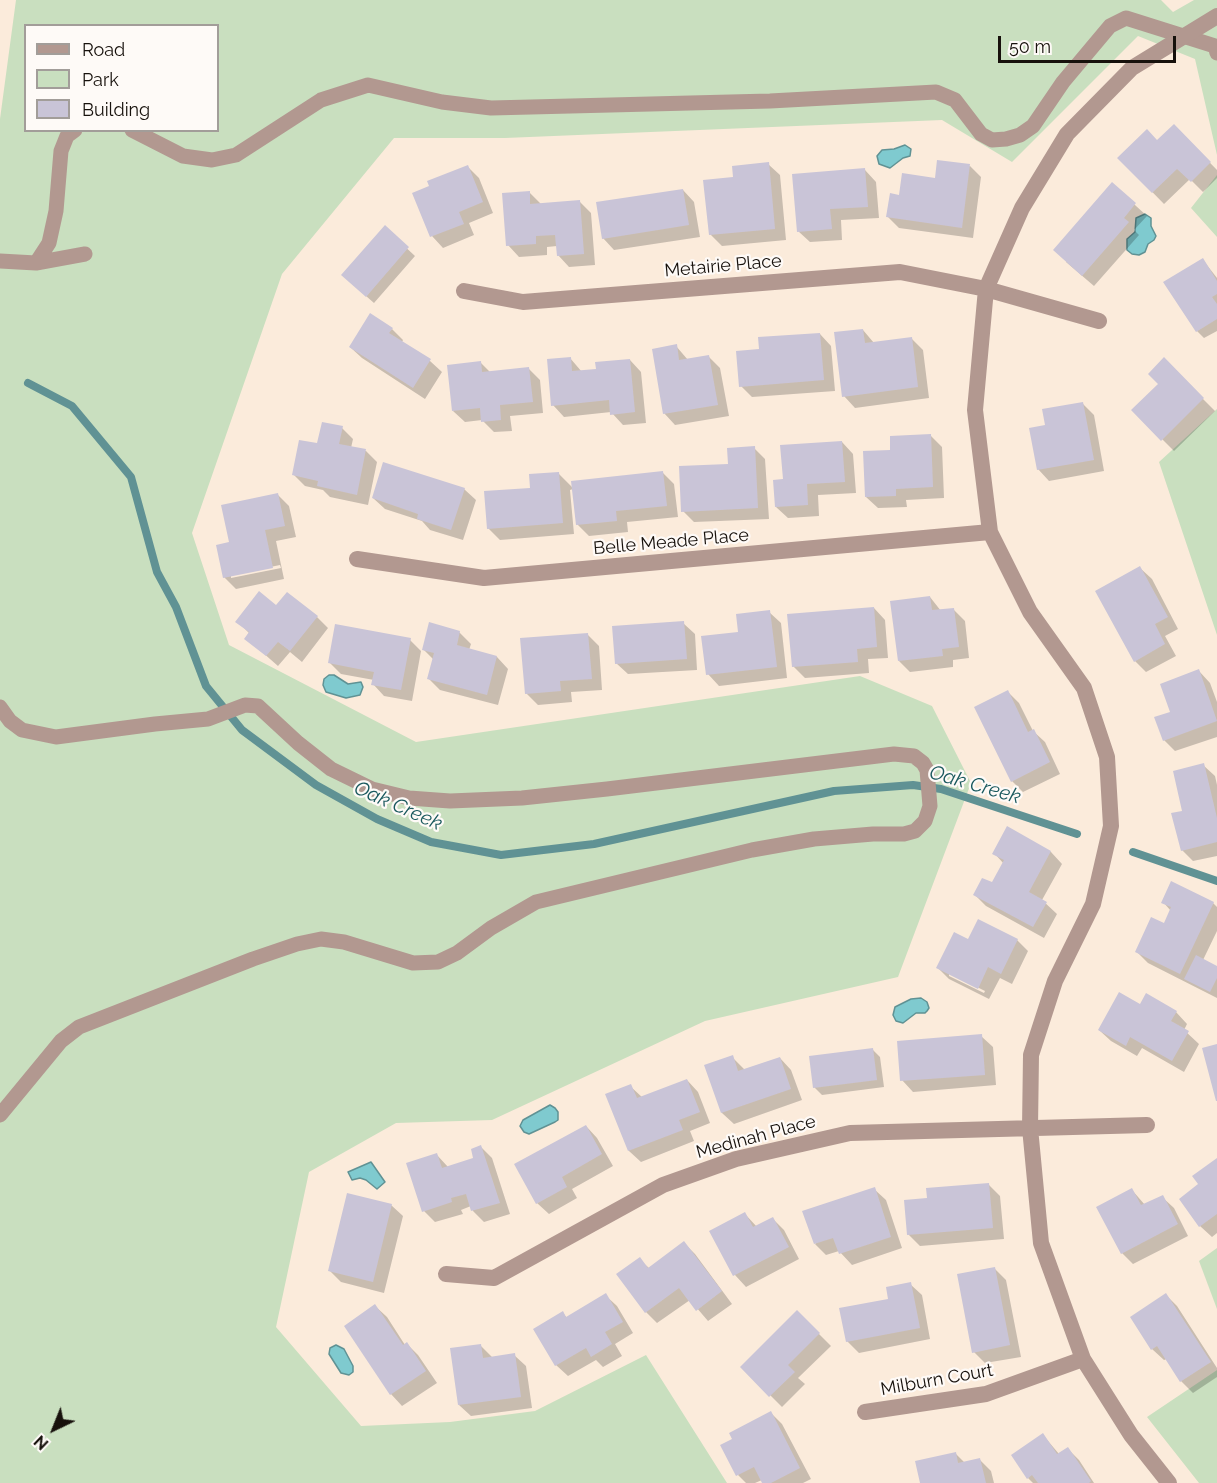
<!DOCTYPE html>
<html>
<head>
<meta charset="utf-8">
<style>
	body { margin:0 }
	#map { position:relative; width:1217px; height:1483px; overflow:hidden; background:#fbebdb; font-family:Raleway,sans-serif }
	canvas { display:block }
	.legend { position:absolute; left:24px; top:24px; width:195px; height:108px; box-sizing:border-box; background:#fefaf7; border:2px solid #a29d99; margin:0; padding:8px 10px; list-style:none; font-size:18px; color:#17110c }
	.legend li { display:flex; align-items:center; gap:12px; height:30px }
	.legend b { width:30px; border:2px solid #a29d99 }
	.north { position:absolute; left:24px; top:1399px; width:60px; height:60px; -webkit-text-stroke:4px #fefaf7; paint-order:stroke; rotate:223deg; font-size:16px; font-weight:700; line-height:24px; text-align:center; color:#17110c }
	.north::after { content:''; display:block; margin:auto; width:21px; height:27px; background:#17110c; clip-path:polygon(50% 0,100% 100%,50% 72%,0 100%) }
	.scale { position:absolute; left:998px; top:36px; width:178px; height:27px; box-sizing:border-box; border:3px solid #17110c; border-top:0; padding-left:8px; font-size:18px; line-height:21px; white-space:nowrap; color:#17110c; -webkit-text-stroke:4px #fefaf7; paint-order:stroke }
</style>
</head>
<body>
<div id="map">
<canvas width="1217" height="1483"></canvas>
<ul class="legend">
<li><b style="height:8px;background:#b29890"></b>Road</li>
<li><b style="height:16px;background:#c9dfbf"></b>Park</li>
<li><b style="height:16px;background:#c9c4d7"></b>Building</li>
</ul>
<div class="north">N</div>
<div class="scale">50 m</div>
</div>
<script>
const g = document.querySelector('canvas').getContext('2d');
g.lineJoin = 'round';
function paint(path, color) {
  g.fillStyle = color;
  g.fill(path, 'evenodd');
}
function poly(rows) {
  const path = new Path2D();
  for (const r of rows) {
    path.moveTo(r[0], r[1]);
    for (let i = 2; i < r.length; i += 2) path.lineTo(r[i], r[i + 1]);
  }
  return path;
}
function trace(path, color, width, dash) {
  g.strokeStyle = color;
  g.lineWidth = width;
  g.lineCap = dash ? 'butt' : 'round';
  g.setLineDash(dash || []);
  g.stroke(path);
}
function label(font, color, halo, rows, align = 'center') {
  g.font = font + ' Raleway,sans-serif';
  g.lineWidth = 4.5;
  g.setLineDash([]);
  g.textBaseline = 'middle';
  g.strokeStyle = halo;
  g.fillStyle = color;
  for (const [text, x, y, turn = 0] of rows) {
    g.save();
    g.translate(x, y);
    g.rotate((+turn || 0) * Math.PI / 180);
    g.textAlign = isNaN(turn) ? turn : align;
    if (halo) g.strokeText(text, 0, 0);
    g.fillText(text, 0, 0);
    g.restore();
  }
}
const green = poly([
	[16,0,1161,0,1173,12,1194,0,1217,0,1217,155,1195,59,1138,36,1012,162,942,120,505,138,394,138,282,274,192,533,229,645,416,742,860,676,932,706,971,783,898,977,705,1021,492,1120,396,1123,309,1172,276,1327,361,1426,450,1422,535,1411,646,1355,727,1483,0,1483,0,119],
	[26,26,218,26,218,130,26,130],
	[1217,175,1217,237,1191,208],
	[1217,409,1217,635,1159,462],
	[1217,1248,1217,1309,1199,1261],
	[1217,1370,1217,1483,1199,1483,1147,1417]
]);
const water = poly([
	[905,145,911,149,910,156,903,158,890,168,879,164,877,156,882,150,894,149,905,145],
	[1145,214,1151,218,1151,226,1156,236,1154,240,1148,244,1145,252,1139,255,1132,254,1127,250,1127,239,1135,232,1136,218,1145,214],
	[334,675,348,684,361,682,363,687,360,695,346,698,326,692,323,685,324,679,329,675,334,675],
	[921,998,927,1002,929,1008,927,1011,925,1013,916,1013,903,1023,896,1021,893,1015,895,1007,911,999,921,998],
	[550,1105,555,1108,558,1112,558,1120,555,1122,529,1134,524,1132,520,1126,523,1120,550,1105],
	[371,1162,385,1182,377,1189,366,1180,360,1178,352,1180,348,1172,371,1162],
	[336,1345,344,1349,353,1366,353,1372,349,1375,341,1373,329,1354,330,1348,336,1345]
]);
const shadow = poly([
	[1174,126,1217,170,1217,178,1203,192,1190,179,1164,204,1119,158,1158,142],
	[768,164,780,175,786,240,722,246,710,234,735,178],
	[467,166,479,178,493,213,469,223,474,235,443,248,432,236],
	[970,166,981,177,973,238,899,228,888,217,900,196],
	[865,170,876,182,879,218,841,220,842,240,810,242,798,231],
	[1112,184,1147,216,1134,230,1139,235,1094,286,1066,262],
	[683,190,694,202,700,237,614,250,603,238],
	[529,192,541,204,580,202,591,213,595,265,569,267,558,255,557,246,547,247,547,255,519,257,508,245],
	[385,228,415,256,374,303,350,282],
	[1203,260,1217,278,1217,331,1204,338,1197,331],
	[392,329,403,340,402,342,430,361,442,372,425,399,362,358,350,347],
	[863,330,874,343,911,338,923,350,929,398,855,408,844,396],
	[820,334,831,346,835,391,752,397,741,386,761,350],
	[676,346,688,360,709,357,720,368,729,416,675,425,664,413],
	[570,358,582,372,598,371,630,360,641,372,646,423,623,425,611,412,564,417,553,405],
	[1164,360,1215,411,1174,451,1133,410,1160,384],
	[481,363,490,372,529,369,540,380,543,413,510,416,512,431,494,432,482,420,465,422,453,411],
	[1083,404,1094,415,1104,471,1049,481,1038,469],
	[342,428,353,439,351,448,366,451,377,462,368,505,330,497,323,490,305,486,294,475,319,445],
	[931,436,942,447,944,498,906,500,907,507,878,508,866,497,892,452],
	[842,442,853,454,856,493,818,495,819,516,788,518,776,507,784,480],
	[754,448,765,459,769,519,694,522,683,511,729,465],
	[663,473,674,484,678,517,627,522,628,532,589,536,577,524,573,489,570,490,574,534,500,540,488,528,532,489,559,474,573,488],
	[464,489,476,500,463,540,430,530,422,521,385,509,373,498],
	[278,495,289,506,296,537,276,541,284,579,236,589,224,577,231,543],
	[280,565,281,568,231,578,231,575],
	[1140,568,1152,579,1178,629,1165,636,1176,656,1146,672,1135,661],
	[930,597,941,611,953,609,965,621,969,658,953,660,953,667,910,672,899,661],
	[277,608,317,617,328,628,302,662,290,652,278,666,246,638,250,634,237,621],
	[874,608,885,620,888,658,868,659,869,673,805,678,793,666],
	[769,612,781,623,787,678,719,686,708,674,740,633],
	[683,623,695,634,697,670,628,674,616,663],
	[459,632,471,644,469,650,497,657,508,669,498,705,440,690,429,679,434,660,423,649],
	[587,634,599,646,602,690,571,692,572,702,538,705,526,693],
	[410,640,421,651,412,701,384,696,373,684,374,680,341,674,330,663],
	[1199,671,1210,683,1217,702,1217,737,1175,751,1164,740,1172,713],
	[1008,692,1019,703,1033,731,1045,742,1060,774,1023,792,1012,781],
	[1203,765,1215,776,1217,785,1217,856,1193,861,1182,850,1184,812],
	[1007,828,1051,852,1062,864,1042,900,1057,914,1044,938,986,906,975,895,992,884,1004,864,994,853],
	[1163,902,1213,903,1217,907,1217,931,1203,960,1217,967,1217,998,1148,963,1137,952,1164,925,1171,911],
	[1017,940,1028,951,1012,984,1000,978,989,999,949,979,938,968,969,941],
	[949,973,985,991,984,993,949,976],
	[1141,1006,1176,1012,1187,1024,1184,1030,1199,1044,1184,1072,1142,1048,1137,1056,1111,1041,1099,1030],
	[981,1036,993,1047,996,1085,913,1092,902,1080],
	[873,1050,880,1057,884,1087,822,1095,814,1087],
	[732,1057,745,1070,780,1058,791,1070,802,1100,734,1124,722,1113,706,1066],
	[687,1080,698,1092,710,1123,690,1131,694,1141,641,1162,629,1151,607,1095,630,1086,643,1098],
	[586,1126,597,1138,613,1166,572,1189,577,1198,549,1214,537,1203],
	[481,1147,492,1158,510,1214,484,1222,473,1211,471,1206,461,1210,463,1214,435,1222,424,1211,437,1155,448,1167,475,1159],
	[1217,1160,1217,1233,1212,1237,1200,1226,1200,1185],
	[989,1185,1000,1196,1004,1239,920,1246,908,1234,929,1199],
	[874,1189,886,1200,902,1248,852,1265,839,1251,826,1255,815,1244],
	[1132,1190,1145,1205,1162,1197,1174,1208,1188,1236,1133,1264,1122,1253],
	[391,1205,403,1216,384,1293,341,1282,330,1271],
	[745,1214,757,1227,773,1219,784,1230,799,1259,746,1287,735,1275,711,1231],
	[684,1243,695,1254,732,1304,708,1321,690,1300,657,1323,646,1312,639,1259,649,1268],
	[995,1269,1006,1280,1021,1357,985,1363,974,1352],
	[910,1284,922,1295,930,1339,859,1353,847,1341,890,1300],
	[605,1295,617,1306,633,1333,615,1344,622,1356,603,1367,596,1360,568,1376,556,1365,563,1313,567,1318],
	[1166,1295,1177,1306,1217,1368,1217,1377,1193,1393,1181,1381,1167,1359,1164,1360,1152,1349,1132,1317],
	[375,1306,387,1317,405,1345,407,1344,418,1355,437,1383,402,1406,391,1394,346,1326],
	[797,1312,831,1346,798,1378,805,1384,782,1407,742,1367],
	[480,1345,493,1358,514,1355,526,1366,532,1408,471,1416,459,1405],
	[771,1413,782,1424,811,1479,803,1483,764,1483,762,1480,755,1483,746,1483,738,1475],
	[1043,1435,1059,1454,1068,1449,1079,1460,1094,1483,1033,1483,1028,1478],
	[956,1454,965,1463,980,1460,991,1471,994,1483,922,1483]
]);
const stream = poly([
	[28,383,72,406,131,477,157,572,176,607,206,686,242,730,316,785,377,819,431,842,501,855,594,844,834,791,913,785,941,789,1077,834],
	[1133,852,1217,881]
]);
const building = poly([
	[1174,124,1211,162,1191,182,1177,169,1152,193,1117,158,1147,129,1157,140],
	[937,160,970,164,962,228,886,217,890,193,899,195,902,173,935,178],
	[769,162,775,229,709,235,703,180,733,177,732,166],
	[468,165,483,202,459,212,464,224,430,237,412,193,429,186,427,181],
	[865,168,868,207,830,209,832,229,797,232,792,174],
	[1112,182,1136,203,1124,218,1129,222,1082,276,1053,250],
	[683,189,689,225,602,239,596,202],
	[530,191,530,204,580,200,584,254,557,256,555,235,536,236,536,244,506,246,502,193],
	[385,225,409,247,366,297,341,275],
	[1203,258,1217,281,1217,294,1212,297,1217,304,1217,319,1196,332,1163,282],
	[370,313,393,328,389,333,431,359,413,388,349,347],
	[863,329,865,343,912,337,918,387,842,397,834,332],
	[820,333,824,380,739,387,736,351,759,349,758,337],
	[677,344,679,360,709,355,718,405,663,414,652,349],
	[571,357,572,371,596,369,595,362,630,359,635,412,610,415,609,400,551,406,547,359],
	[1164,357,1204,398,1161,441,1131,410,1158,384,1148,374],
	[481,361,482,372,529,367,533,402,500,405,501,420,481,422,480,408,452,411,447,365],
	[1083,402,1094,460,1037,470,1029,428,1045,425,1042,409],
	[322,422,343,426,339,444,366,449,357,495,317,486,318,481,292,475,299,440,317,443],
	[931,434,933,487,896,489,896,496,865,497,863,451,890,450,890,436],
	[842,441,845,482,807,484,808,505,775,507,773,480,783,479,780,445],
	[755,446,758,508,681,512,679,466,728,464,727,448],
	[383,462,465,488,451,530,417,519,418,514,372,498],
	[663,471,667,506,616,511,617,521,576,525,571,481],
	[559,472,563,523,487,529,484,491,530,488,529,474],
	[278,493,285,526,265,530,273,568,223,578,216,545,229,542,221,505],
	[1140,566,1168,617,1155,624,1165,644,1134,662,1095,591],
	[259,591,276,605,287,592,318,616,290,651,278,642,266,656,244,639,249,632,235,622],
	[930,596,932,610,954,608,959,647,942,649,943,656,898,661,890,601],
	[874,607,877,647,857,649,858,662,792,667,787,614],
	[770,610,777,667,706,675,701,636,738,632,736,614],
	[684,621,687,659,615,664,612,626],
	[429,622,460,631,457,645,497,656,487,695,427,679,434,653,422,650],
	[335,624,411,638,401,690,371,685,374,672,328,663],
	[588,633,592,679,560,681,561,691,525,694,520,638],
	[1199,669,1217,721,1163,741,1154,717,1170,712,1160,684],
	[1008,690,1028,732,1034,729,1050,762,1011,782,974,707],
	[1204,763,1217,818,1217,842,1181,851,1171,813,1182,811,1173,771],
	[1007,826,1051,851,1029,892,1047,902,1033,927,973,895,982,878,992,882,1004,860,992,854],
	[1171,881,1214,902,1180,974,1135,952,1151,917,1164,923,1171,907,1161,903],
	[978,919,1018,939,1001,974,988,967,978,989,936,968,954,932,968,939],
	[1196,955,1217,966,1217,978,1210,992,1184,979],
	[1119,992,1140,1004,1146,993,1177,1011,1171,1021,1189,1031,1172,1061,1130,1037,1126,1046,1098,1030],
	[982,1034,985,1075,900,1081,897,1041],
	[1217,1044,1217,1101,1216,1101,1202,1048],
	[873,1048,877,1080,813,1088,809,1056],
	[733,1055,738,1071,780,1057,791,1089,721,1113,704,1065],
	[687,1079,700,1112,679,1120,683,1130,628,1151,605,1094,631,1084,637,1098],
	[586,1125,602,1154,562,1177,567,1187,536,1204,514,1164],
	[481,1145,500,1203,471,1211,466,1194,451,1198,452,1202,422,1212,406,1163,437,1153,442,1168,473,1158,471,1149],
	[1217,1158,1217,1214,1199,1227,1179,1199,1198,1184,1192,1176],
	[989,1183,993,1228,907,1235,904,1200,927,1198,926,1188],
	[875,1187,891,1237,839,1254,833,1238,814,1244,802,1211],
	[1132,1188,1141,1205,1163,1195,1178,1224,1121,1254,1096,1207],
	[347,1193,392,1204,373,1282,328,1271],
	[745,1212,753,1227,773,1217,789,1247,733,1276,709,1231],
	[684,1241,722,1291,696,1311,679,1288,645,1313,616,1274,640,1257,648,1268],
	[995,1267,1010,1345,972,1353,957,1274],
	[911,1282,920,1328,846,1342,839,1308,888,1299,886,1287],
	[606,1293,623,1322,605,1332,612,1344,591,1357,586,1348,555,1366,533,1329,563,1311,566,1317],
	[1166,1293,1211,1362,1180,1382,1157,1346,1151,1350,1130,1317],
	[375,1304,403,1345,407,1342,426,1371,390,1395,344,1326],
	[797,1310,820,1333,788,1365,795,1372,769,1397,740,1367],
	[481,1344,483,1358,515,1353,521,1397,458,1405,450,1348],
	[771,1411,800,1468,771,1483,762,1483,754,1467,736,1476,720,1445,732,1439,729,1433],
	[1043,1433,1057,1454,1068,1447,1091,1481,1089,1483,1038,1483,1032,1475,1027,1479,1011,1455],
	[956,1452,958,1463,980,1458,986,1483,920,1483,915,1461]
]);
const service = poly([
	[132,130,183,156,212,160,236,155,321,100,368,85,442,102,491,108,770,101,936,92,955,100,981,134,992,140,1006,139,1020,135,1033,126,1063,82,1110,26,1126,18,1215,46,1217,53],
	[0,261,36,263,85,254],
	[36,263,49,243,56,211,61,151,67,136,75,130],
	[0,707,10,721,22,730,56,737,155,724,208,719,245,705,258,706,298,743,331,769,372,789,409,798,450,801,522,798,607,789,894,754,914,756,923,763,927,770,930,806,925,821,915,831,904,834,873,834,814,839,752,850,536,902,491,928,457,953,438,962,413,963,344,942,321,939,297,944,253,959,79,1027,61,1041,0,1115]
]);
const minor = poly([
	[464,291,523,302,900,272,986,289,1099,321],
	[357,559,484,578,990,532],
	[446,1274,494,1278,663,1185,736,1159,850,1133,1147,1125],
	[865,1412,986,1394,1083,1359],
	[1169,1483,1131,1435,1083,1359,1041,1243,1030,1128,1031,1055,1055,981,1093,904,1111,826,1107,757,1084,688,1030,612,990,532,975,410,986,289,1022,208,1067,134,1132,68,1217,16]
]);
const streetNames = [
	["Metairie Place",723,266,-5],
	["Belle Meade Place",671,542,-5],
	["Medinah Place",756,1137,-15],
	["Milburn Court",937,1380,-10]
];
const waterNames = [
	["Oak Creek",975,785,16],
	["Oak Creek",398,806,24]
];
paint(green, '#c9dfbf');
paint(water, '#7fcacf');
trace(water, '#609294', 1.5);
paint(shadow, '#0003');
trace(stream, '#609294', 8);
paint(building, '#c9c4d7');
trace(service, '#b29890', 15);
trace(minor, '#b29890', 16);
label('18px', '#17110c', '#fefaf7', streetNames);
label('italic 20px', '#1a595e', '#fefaf7', waterNames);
</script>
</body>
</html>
